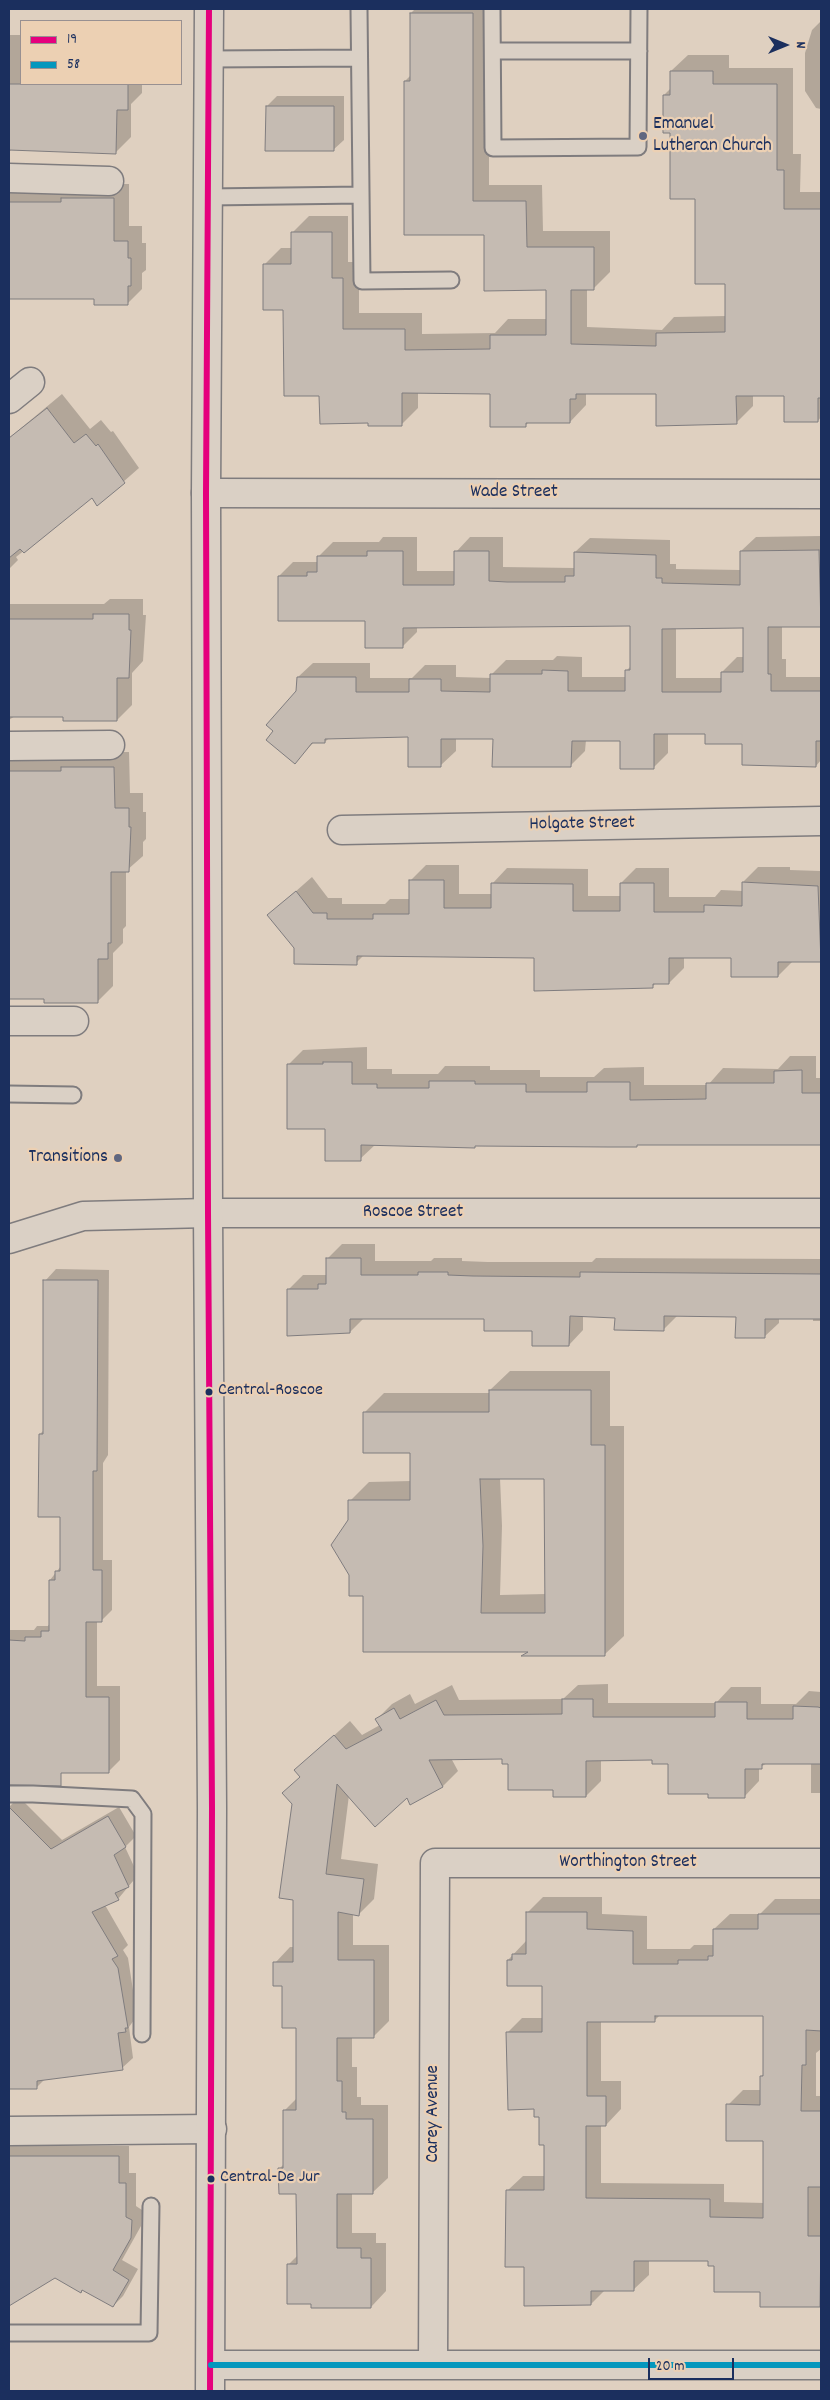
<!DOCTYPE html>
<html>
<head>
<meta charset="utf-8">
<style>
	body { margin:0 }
	#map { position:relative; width:830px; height:2400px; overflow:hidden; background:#dfd0c0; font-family:Dekko,sans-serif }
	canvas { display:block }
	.frame { position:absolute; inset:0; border:10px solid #1b2f5e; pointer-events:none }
	.legend { position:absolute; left:20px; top:20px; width:162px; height:65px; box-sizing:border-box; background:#ecd0b3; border:1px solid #989091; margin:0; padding:6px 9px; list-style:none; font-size:15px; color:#1b2f5e }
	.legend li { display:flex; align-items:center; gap:10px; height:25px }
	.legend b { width:25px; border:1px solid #989091 }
	.north { position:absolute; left:760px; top:20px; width:50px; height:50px; -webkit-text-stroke:4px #ecd0b3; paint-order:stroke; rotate:90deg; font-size:14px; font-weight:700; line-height:20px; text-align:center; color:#1b2f5e }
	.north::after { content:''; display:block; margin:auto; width:18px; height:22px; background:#1b2f5e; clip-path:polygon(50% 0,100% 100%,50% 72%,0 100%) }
	.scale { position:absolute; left:648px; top:2358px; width:86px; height:22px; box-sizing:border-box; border:2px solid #1b2f5e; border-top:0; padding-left:6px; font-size:15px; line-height:18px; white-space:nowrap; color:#1b2f5e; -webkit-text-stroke:4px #ecd0b3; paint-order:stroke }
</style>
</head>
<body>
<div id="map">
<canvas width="830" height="2400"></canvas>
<div class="frame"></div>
<ul class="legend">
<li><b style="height:6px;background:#e5007d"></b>19</li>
<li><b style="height:6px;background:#0497bd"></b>58</li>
</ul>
<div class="north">N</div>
<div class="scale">20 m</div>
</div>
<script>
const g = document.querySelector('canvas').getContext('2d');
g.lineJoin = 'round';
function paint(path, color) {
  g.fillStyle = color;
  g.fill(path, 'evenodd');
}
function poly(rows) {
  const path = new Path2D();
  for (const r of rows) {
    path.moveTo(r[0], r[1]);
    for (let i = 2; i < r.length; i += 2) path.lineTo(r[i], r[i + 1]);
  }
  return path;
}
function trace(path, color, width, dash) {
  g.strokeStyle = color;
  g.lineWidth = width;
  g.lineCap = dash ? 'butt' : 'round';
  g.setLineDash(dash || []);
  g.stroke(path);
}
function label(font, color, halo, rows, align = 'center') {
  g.font = font + ' Dekko,sans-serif';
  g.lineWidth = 4.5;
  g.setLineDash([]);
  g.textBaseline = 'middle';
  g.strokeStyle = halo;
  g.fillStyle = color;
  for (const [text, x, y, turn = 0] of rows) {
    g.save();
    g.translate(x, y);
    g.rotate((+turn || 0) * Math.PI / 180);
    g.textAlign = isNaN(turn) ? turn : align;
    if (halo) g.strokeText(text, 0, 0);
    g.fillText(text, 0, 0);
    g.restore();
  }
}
const shadow = poly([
	[415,9,489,9,489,185,542,185,543,231,610,231,610,272,593,289,587,289,587,327,662,330,674,317,726,316,726,283,671,132,664,95,671,88,671,71,688,55,729,55,729,68,793,68,793,154,801,154,800,192,821,192,821,417,818,421,785,395,753,395,753,406,736,423,658,392,586,393,586,405,570,422,529,422,525,426,492,393,418,392,418,408,401,425,369,422,320,395,264,265,281,248,293,248,293,232,309,216,348,216,348,262,359,262,359,313,422,313,422,334,495,333,508,319,547,319,547,289,485,234,405,81,411,75,411,13],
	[821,21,821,109,816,108,805,91,805,53,812,30],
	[9,35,21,35,21,84,142,84,142,93,131,104,131,137,116,152,12,149,9,152],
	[277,96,344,96,344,140,333,150,267,106],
	[9,184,129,184,129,226,142,226,142,243,146,243,146,270,142,273,142,289,127,304,95,297,9,297],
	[62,394,90,429,101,420,111,432,113,431,139,468,98,504,92,497,16,557,18,560,9,569,9,438],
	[821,536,821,626,782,626,782,659,786,659,786,677,821,677,821,760,816,766,707,733,668,733,668,753,654,767,621,740,586,740,585,751,571,765,494,738,456,738,456,751,441,765,410,736,329,738,325,742,314,742,295,762,275,731,297,692,298,677,313,663,370,663,370,678,412,678,425,665,456,665,456,677,491,678,491,675,506,660,553,660,557,656,582,657,582,677,626,677,626,671,631,666,631,625,417,626,417,632,402,647,366,620,279,576,293,562,319,562,319,556,333,542,379,542,383,537,417,537,417,571,456,571,456,552,470,537,503,537,503,567,575,568,575,552,590,538,670,540,670,564,676,564,676,569,741,570,741,551,756,537],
	[676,627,744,627,744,657,737,657,722,672,722,678,676,678],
	[110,599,143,599,143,615,146,615,143,661,132,673,132,705,117,720,65,715,15,716,9,720,9,604,104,604],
	[129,752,130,793,143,793,143,812,146,812,146,839,143,842,143,856,126,871,126,926,123,929,123,943,113,953,113,986,98,1001,9,998,9,753],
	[426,865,459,865,459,894,492,894,492,884,507,868,588,869,588,896,621,896,621,883,636,868,669,868,669,897,715,897,721,890,743,891,743,882,758,867,790,867,790,870,821,871,821,961,793,961,778,976,732,957,684,957,684,968,669,983,656,983,652,987,535,957,364,955,356,963,296,948,269,915,312,877,328,898,342,898,342,904,385,904,390,899,411,899,411,880],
	[367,1047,367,1069,392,1069,392,1074,438,1074,445,1066,490,1066,490,1070,540,1070,540,1077,594,1077,604,1068,644,1067,644,1085,708,1085,723,1068,778,1069,790,1056,816,1056,816,1078,821,1078,821,1145,376,1144,360,1159,326,1127,288,1065,303,1050],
	[342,1244,375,1244,375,1261,431,1261,434,1258,462,1258,462,1261,488,1262,592,1262,596,1258,821,1259,821,1321,813,1321,813,1318,779,1318,779,1323,764,1337,737,1316,678,1315,663,1330,616,1317,583,1316,583,1330,569,1345,533,1330,485,1318,364,1318,350,1332,288,1290,303,1275,328,1275,327,1259],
	[56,1269,109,1270,108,1455,103,1463,103,1560,112,1560,112,1610,101,1621,97,1621,97,1686,120,1686,120,1760,108,1772,9,1773,9,1630,34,1630,37,1626,48,1626,50,1623,50,1580,61,1566,61,1516,40,1434,44,1430,45,1281],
	[510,1371,610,1371,610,1426,624,1426,624,1636,604,1655,524,1655,528,1651,364,1595,350,1521,350,1501,369,1482,411,1481,411,1452,364,1413,384,1393,490,1393,490,1390],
	[500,1478,546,1478,546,1594,500,1595,502,1526],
	[608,1684,608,1703,716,1703,731,1687,761,1687,761,1704,796,1704,809,1691,821,1692,821,1793,811,1793,811,1763,767,1763,759,1768,759,1781,744,1797,709,1792,669,1763,653,1759,601,1760,601,1781,586,1796,554,1789,503,1758,451,1758,458,1771,443,1786,411,1803,407,1796,349,1795,341,1859,378,1864,374,1899,359,1914,353,1914,353,1945,389,1945,389,2021,374,2036,352,2036,352,2067,357,2067,357,2097,361,2097,361,2105,388,2105,388,2178,372,2193,352,2193,352,2233,376,2233,376,2243,386,2243,386,2291,371,2307,312,2303,288,2265,298,2255,297,2193,279,2169,284,2164,284,2111,298,2097,298,2026,275,1963,290,1947,295,1947,293,1804,301,1776,296,1770,350,1721,362,1735,380,1725,377,1719,392,1704,410,1694,415,1704,452,1685,459,1700,563,1699,578,1685],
	[19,1797,62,1840,119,1807,136,1836,125,1847,138,1875,118,1899,105,1905,128,1945,123,1950,128,1958,137,2016,129,2027,133,2058,122,2068,45,2079,37,2087,9,2087,9,1807],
	[543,1897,602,1897,602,1914,647,1916,647,1949,690,1949,694,1945,714,1945,714,1929,730,1914,760,1914,775,1899,821,1899,821,2049,816,2053,816,2096,821,2096,821,2304,819,2305,761,2291,709,2260,649,2260,649,2275,633,2290,605,2290,591,2304,526,2266,507,2191,523,2176,546,2176,546,2143,540,2115,509,2069,507,2069,507,2033,522,2018,543,2018,543,1984,508,1960,527,1940,527,1913],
	[660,2015,764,2015,764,2074,761,2076,761,2090,743,2090,728,2105,765,2140,765,2203,724,2202,724,2184,601,2183,601,2125,606,2125,621,2109,621,2081,601,2081,601,2020,655,2020],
	[9,2146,129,2146,129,2173,136,2173,136,2206,142,2210,141,2226,122,2260,138,2269,123,2296,113,2306,83,2289,80,2292,55,2276,9,2305]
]);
const building = poly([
	[410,13,473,13,473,201,526,201,527,247,594,247,594,290,571,290,571,344,656,346,656,333,725,332,725,284,695,284,695,199,670,199,670,133,663,133,663,95,670,95,670,71,713,71,713,84,777,84,777,170,784,170,784,209,821,209,821,398,818,398,818,422,784,422,784,396,736,396,737,424,656,426,656,394,576,394,576,399,570,399,570,423,526,423,526,427,490,427,490,394,402,393,402,426,368,426,368,423,320,424,319,396,284,396,283,310,263,310,263,264,291,264,291,232,332,232,332,278,343,278,343,329,405,329,405,350,490,349,490,335,546,335,546,290,484,291,484,235,404,235,404,81,410,81,410,13],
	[9,84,128,84,128,110,117,110,116,154,9,150,9,84],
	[266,106,334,106,334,151,265,151,266,106],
	[61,198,114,198,114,241,128,241,128,258,131,258,131,286,128,286,128,305,94,305,94,299,9,299,9,202,61,202,61,198],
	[47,408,74,443,86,434,96,446,98,444,125,483,97,506,92,498,24,553,20,549,9,558,9,438,47,408],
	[819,550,821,627,768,627,768,674,771,674,771,691,821,691,821,741,816,741,816,767,742,765,742,744,705,744,705,734,654,734,654,769,620,769,620,741,572,741,571,767,492,767,493,739,441,739,441,767,408,767,408,737,325,739,325,743,312,743,295,764,266,740,273,731,266,725,296,691,297,677,356,677,356,692,409,692,409,679,441,679,441,691,490,692,490,674,542,674,542,670,568,671,568,691,625,691,625,670,630,670,630,626,403,628,403,648,365,648,365,621,278,621,278,576,307,576,307,572,317,572,317,556,367,556,367,551,403,551,403,585,454,585,454,551,489,551,489,581,507,582,565,582,565,576,574,576,574,552,656,555,656,578,662,578,662,583,740,585,740,551,819,550],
	[743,628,743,672,721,672,721,692,662,692,662,629,743,628],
	[93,614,129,614,129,630,131,630,129,678,117,678,117,721,63,721,63,717,9,717,9,619,93,619,93,614],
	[61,767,114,767,115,808,129,808,129,827,131,827,129,872,111,872,111,943,108,943,108,959,98,959,98,1003,44,1003,44,999,9,999,9,771,61,771,61,767],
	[409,880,444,880,444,908,491,908,491,883,573,884,573,911,620,911,620,883,654,883,654,912,704,912,704,905,742,906,742,882,818,886,821,962,778,962,778,977,731,977,731,958,669,958,669,984,653,984,653,988,534,991,534,958,357,956,357,965,294,964,294,948,267,915,296,891,313,913,327,913,327,919,373,919,373,914,409,914,409,880],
	[323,1062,352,1062,352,1084,377,1084,377,1088,429,1088,429,1081,475,1081,475,1084,526,1084,526,1092,587,1092,587,1082,630,1082,630,1100,706,1099,706,1083,774,1083,774,1071,802,1070,802,1093,821,1093,821,1145,637,1145,637,1147,607,1147,475,1146,475,1148,361,1145,361,1161,325,1161,325,1129,287,1129,287,1064,323,1064,323,1062],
	[326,1258,361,1258,361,1275,418,1275,418,1272,448,1272,448,1275,473,1276,580,1277,580,1272,821,1274,821,1319,765,1319,765,1338,735,1338,736,1317,664,1316,664,1331,614,1330,615,1318,570,1316,569,1346,532,1346,532,1331,484,1331,484,1319,350,1319,350,1333,287,1336,287,1289,318,1289,318,1284,326,1284,326,1258],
	[43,1280,98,1280,97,1467,97,1471,93,1471,93,1570,102,1570,102,1622,86,1622,86,1697,109,1697,109,1773,61,1773,61,1786,9,1785,9,1640,25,1641,25,1637,41,1637,41,1631,49,1631,49,1580,55,1580,55,1571,60,1571,60,1517,38,1517,39,1434,43,1434,43,1280],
	[489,1390,591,1390,591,1445,605,1445,605,1656,521,1656,528,1652,363,1652,363,1596,349,1596,349,1575,331,1545,348,1520,348,1500,410,1500,410,1453,363,1453,363,1412,489,1412,489,1390],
	[480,1479,544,1479,545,1613,481,1613,483,1546,480,1479],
	[562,1699,593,1699,593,1717,715,1717,715,1702,747,1702,747,1719,793,1719,793,1706,818,1707,821,1708,821,1764,762,1764,762,1769,745,1769,745,1798,708,1798,708,1794,668,1794,668,1764,652,1764,652,1760,586,1761,586,1797,553,1797,553,1790,508,1790,508,1764,502,1764,502,1759,429,1760,443,1787,410,1805,407,1798,375,1827,337,1784,326,1874,364,1879,359,1916,338,1912,338,1960,374,1960,374,2038,337,2038,337,2081,342,2081,342,2112,346,2112,346,2119,373,2119,373,2194,337,2194,337,2248,361,2248,361,2258,371,2258,371,2308,311,2308,311,2304,287,2304,287,2264,297,2264,296,2194,279,2194,278,2168,283,2168,283,2110,296,2110,296,2028,282,2028,282,1986,273,1986,273,1962,293,1962,293,1900,279,1898,292,1804,282,1793,300,1777,294,1770,334,1735,346,1749,382,1730,375,1719,394,1708,400,1719,436,1700,444,1715,562,1714,562,1699],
	[9,1807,51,1849,108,1816,126,1847,114,1855,129,1887,115,1893,119,1900,92,1912,118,1956,112,1959,118,1968,128,2028,125,2028,126,2032,118,2033,123,2070,37,2081,37,2089,9,2089,9,1807],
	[526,1912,587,1912,587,1929,633,1931,633,1964,678,1964,678,1960,708,1960,708,1956,713,1956,713,1929,758,1929,758,1914,821,1914,821,2031,806,2030,806,2065,802,2065,801,2111,821,2111,821,2187,808,2187,808,2236,821,2236,820,2307,760,2307,760,2292,714,2292,714,2266,708,2266,708,2261,634,2261,634,2291,591,2291,591,2305,524,2306,524,2267,505,2267,506,2190,544,2190,544,2145,539,2145,539,2117,534,2117,534,2109,508,2110,506,2032,542,2032,542,1986,507,1986,507,1960,512,1960,512,1954,526,1954,526,1912],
	[655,2016,763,2016,763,2076,760,2076,760,2105,726,2104,726,2141,763,2141,763,2218,710,2217,710,2199,586,2198,586,2126,606,2126,606,2096,587,2096,587,2022,655,2022,655,2016],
	[9,2156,119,2156,119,2183,126,2183,126,2217,132,2220,131,2238,113,2270,129,2280,113,2307,82,2290,81,2293,55,2278,9,2306,9,2156]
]);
const lane = poly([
	[359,9,362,281,451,280],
	[492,9,493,148,638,147,639,9],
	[493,51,639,51],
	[209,59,359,58],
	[208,197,361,195],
	[9,1094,73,1095],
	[9,1794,33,1794,132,1799,143,1814,142,2034],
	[9,2333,149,2333,151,2206]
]);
const street = poly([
	[9,178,109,181],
	[9,399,30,382],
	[206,493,821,494],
	[9,746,110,745],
	[342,830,821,821],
	[9,1021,74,1021],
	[9,1239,83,1216,208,1213,821,1213],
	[9,2131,212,2129],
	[211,2365,821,2365],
	[433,2365,435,1863,821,1863]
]);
const secondary = poly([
	[209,9,206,493,208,1213,212,1808,210,2391]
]);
const bus1 = poly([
	[209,9,206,493,208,1213,212,1808,210,2391]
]);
const bus2 = poly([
	[211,2365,821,2365]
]);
const markers = [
	[643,136,5,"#606780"],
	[118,1158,5,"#606780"],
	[209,1392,4.5,"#1b2f5e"],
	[211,2179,4.5,"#1b2f5e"]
];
const busNames = [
	["Central-Roscoe",218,1392],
	["Central-De Jur",220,2179]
];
const poiNames = [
	["Emanuel",653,125],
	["Lutheran Church",653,147],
	["Transitions",108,1158,"right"]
];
const streetNames = [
	["Wade Street",514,493],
	["Holgate Street",582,825,-1],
	["Roscoe Street",413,1213],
	["Worthington Street",628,1863],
	["Carey Avenue",434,2114,-90]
];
paint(shadow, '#0003');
paint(building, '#c5bbb2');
trace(building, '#7f7c7e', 1);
trace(lane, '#7f7c7e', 19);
trace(street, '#7f7c7e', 31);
trace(secondary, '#7f7c7e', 31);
trace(lane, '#dad0c5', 15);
trace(street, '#dad0c5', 28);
trace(secondary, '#dad0c5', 28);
trace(bus1, '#e5007d', 6);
trace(bus2, '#0497bd', 6);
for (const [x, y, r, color] of markers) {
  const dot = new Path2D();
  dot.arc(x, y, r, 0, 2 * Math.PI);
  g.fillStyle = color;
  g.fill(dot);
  trace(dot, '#ecd0b3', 2);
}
label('18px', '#1b2f5e', '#ecd0b3', busNames, 'left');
label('19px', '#1b2f5e', '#ecd0b3', poiNames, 'left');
label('19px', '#1b2f5e', '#ecd0b3', streetNames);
</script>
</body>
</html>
